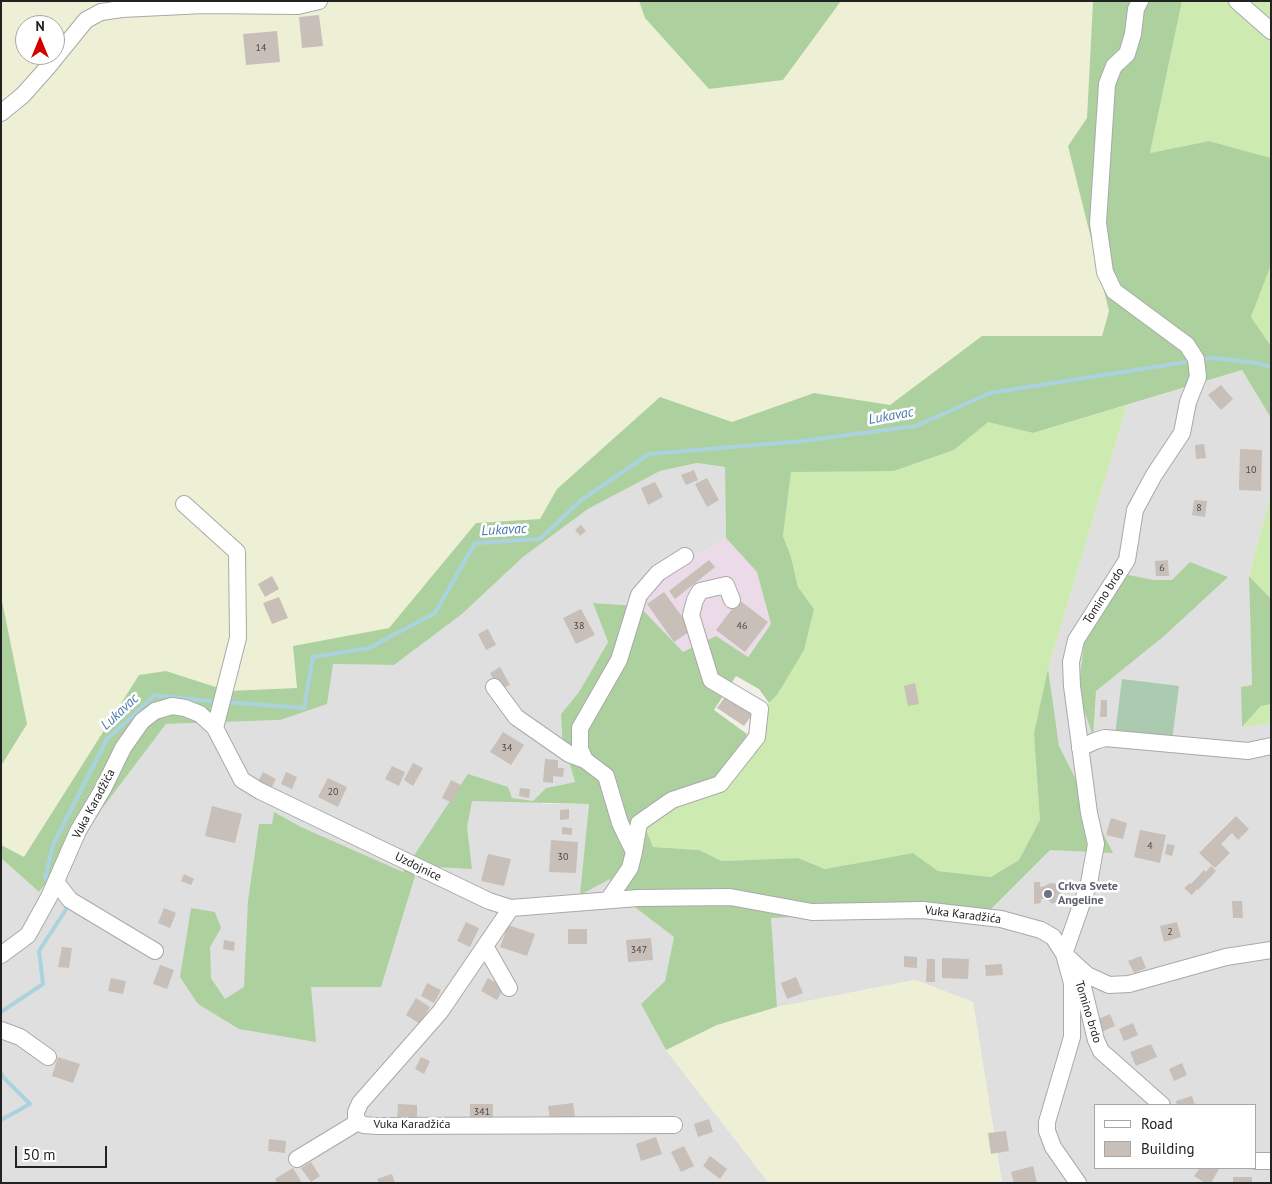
<!DOCTYPE html>
<html>
<head>
<meta charset="utf-8">
<style>
	body { margin:0 }
	#map { position:relative; width:1272px; height:1184px; overflow:hidden; background:#f2efe9; font-family:"PT Sans",sans-serif }
	canvas { display:block }
	.frame { position:absolute; inset:0; border:2px solid #222; pointer-events:none }
	.legend { position:absolute; left:1094px; top:1104px; width:162px; height:65px; box-sizing:border-box; background:#fff; border:1px solid #a7a7a7; margin:0; padding:6px 9px; list-style:none; font-size:15px; color:#222 }
	.legend li { display:flex; align-items:center; gap:10px; height:25px }
	.legend b { width:25px; border:1px solid #a7a7a7 }
	.north { position:absolute; left:15px; top:15px; width:50px; height:50px; box-sizing:border-box; background:#fff; border:1px solid #a7a7a7; border-radius:50%; rotate:0deg; font-size:14px; font-weight:700; line-height:20px; text-align:center; color:#222 }
	.north::after { content:''; display:block; margin:auto; width:18px; height:22px; background:#d40000; clip-path:polygon(50% 0,100% 100%,50% 72%,0 100%) }
	.scale { position:absolute; left:15px; top:1146px; width:92px; height:22px; box-sizing:border-box; border:2px solid #222; border-top:0; padding-left:6px; font-size:15px; line-height:18px; white-space:nowrap; color:#222; -webkit-text-stroke:4px #fff; paint-order:stroke }
</style>
</head>
<body>
<div id="map">
<canvas width="1272" height="1184"></canvas>
<div class="frame"></div>
<ul class="legend">
<li><b style="height:6px;background:#fff"></b>Road</li>
<li><b style="height:14px;background:#c7bfb8"></b>Building</li>
</ul>
<div class="north">N</div>
<div class="scale">50 m</div>
</div>
<script>
const g = document.querySelector('canvas').getContext('2d');
g.lineJoin = 'round';
function paint(path, color) {
  g.fillStyle = color;
  g.fill(path, 'evenodd');
}
function poly(rows) {
  const path = new Path2D();
  for (const r of rows) {
    path.moveTo(r[0], r[1]);
    for (let i = 2; i < r.length; i += 2) path.lineTo(r[i], r[i + 1]);
  }
  return path;
}
function trace(path, color, width, dash) {
  g.strokeStyle = color;
  g.lineWidth = width;
  g.lineCap = dash ? 'butt' : 'round';
  g.setLineDash(dash || []);
  g.stroke(path);
}
function label(font, color, halo, rows, align = 'center') {
  g.font = font + ' "PT Sans",sans-serif';
  g.lineWidth = 5;
  g.setLineDash([]);
  g.textBaseline = 'middle';
  g.strokeStyle = halo;
  g.fillStyle = color;
  for (const [text, x, y, turn = 0] of rows) {
    g.save();
    g.translate(x, y);
    g.rotate((+turn || 0) * Math.PI / 180);
    g.textAlign = isNaN(turn) ? turn : align;
    if (halo) g.strokeText(text, 0, 0);
    g.fillText(text, 0, 0);
    g.restore();
  }
}
const residential = poly([
	[1242,370,1271,418,1271,494,1249,576,1252,685,1241,687,1242,726,1271,723,1271,1183,1002,1183,973,1002,915,980,777,1007,770,918,991,908,1048,669,1127,405],
	[1096,1105,1256,1105,1256,1168,1096,1168],
	[697,463,725,467,726,538,669,573,624,605,593,603,608,642,579,692,561,714,562,736,575,782,546,788,542,804,589,804,581,894,610,879,618,894,674,937,665,981,641,1004,666,1050,768,1182,1,1183,1,858,39,892,166,724,280,720,333,664,394,665,462,614,523,557,588,509,660,471]
]);
const industrial = poly([
	[726,538,757,571,771,624,747,657,716,636,683,653,639,606,624,605,669,573]
]);
const farmland = poly([
	[1,1,639,1,645,18,783,80,841,1,1093,1,1087,118,1068,146,1109,311,1102,336,982,336,890,405,814,393,732,422,660,397,557,489,540,519,476,523,389,628,294,646,297,688,228,691,139,675,24,857,1,845,1,766,27,724,1,596],
	[25,25,55,25,55,55,25,55],
	[915,980,973,1002,1002,1183,769,1183,666,1050,717,1025,777,1007]
]);
const grass = poly([
	[1182,1,1271,1,1271,158,1209,141,1150,153],
	[1271,265,1271,346,1251,317],
	[1127,405,1048,669,1034,733,1040,820,1019,860,991,877,938,871,913,853,825,869,798,858,722,861,699,850,653,847,641,817,723,787,747,734,769,703,777,695,814,609,798,587,791,557,783,536,791,471,894,471,954,450,988,421,1033,433],
	[1271,494,1271,599,1249,576],
	[1271,704,1271,723,1242,727,1261,706]
]);
const forest = poly([
	[639,1,841,1,783,80,709,89,645,18],
	[1182,1,1150,153,1209,141,1271,158,1271,265,1251,317,1271,346,1271,418,1242,370,1033,433,988,422,954,450,894,471,791,472,783,536,791,557,798,587,814,609,804,650,777,695,769,703,759,689,736,676,714,710,747,734,723,787,641,817,653,847,699,850,722,861,798,858,825,869,913,853,938,871,991,877,1019,860,1040,820,1034,733,1048,669,1059,746,1113,853,1050,850,991,909,771,918,777,1007,717,1025,666,1050,641,1004,665,981,674,937,615,892,610,879,580,895,589,804,472,801,467,827,472,869,418,866,381,987,311,987,316,1042,239,1029,198,1004,180,977,191,908,215,912,221,928,210,947,211,978,225,999,244,987,248,901,259,824,272,824,274,812,301,827,403,872,468,774,508,787,512,798,533,801,546,788,575,782,562,736,561,714,579,692,608,642,593,603,639,606,683,652,716,636,748,657,771,624,757,572,726,538,725,467,697,463,660,471,588,509,523,557,462,614,394,665,333,664,327,704,280,720,166,724,39,892,1,858,1,845,24,857,139,675,166,671,228,691,297,688,293,646,389,628,476,523,540,519,557,489,660,397,732,422,814,393,890,405,982,336,1102,336,1109,311,1068,146,1087,118,1093,2],
	[1190,562,1228,577,1164,636,1096,691,1093,736,1078,693,1086,628,1123,574,1154,580,1172,580],
	[1249,576,1271,599,1271,704,1261,706,1242,727,1241,687,1252,685],
	[1,596,27,724,1,766]
]);
const cemetery = poly([
	[1122,679,1179,686,1172,741,1115,735]
]);
const stream = poly([
	[1206,359,1214,358,1256,363,1271,367],
	[225,702,304,708,313,657,369,648,435,613,475,543,540,539,580,501,649,454,803,441,916,426,990,393,1186,362],
	[46,879,45,878,53,845,107,739,155,695,218,702],
	[1,1012,43,984,39,951,67,908,65,905],
	[1,1073,3,1077,30,1104,1,1120]
]);
const building = poly([
	[319,15,323,46,302,48,299,17],
	[277,31,280,62,246,65,243,34],
	[1221,385,1233,399,1221,410,1208,395],
	[1204,444,1206,458,1196,459,1195,445],
	[1240,449,1262,450,1261,491,1239,490],
	[694,470,698,480,686,485,681,475],
	[707,478,719,500,707,507,695,484],
	[655,482,663,497,648,505,641,488],
	[1194,500,1207,501,1205,517,1192,515],
	[581,525,586,531,580,536,575,530],
	[709,560,715,567,675,599,669,591],
	[1168,560,1169,576,1156,576,1155,561],
	[272,576,279,589,265,597,258,584],
	[664,592,692,630,674,642,647,604],
	[279,597,288,618,272,624,263,603],
	[739,600,768,622,745,652,716,630],
	[581,609,595,635,576,644,563,618],
	[488,629,496,645,486,650,478,634],
	[500,667,510,685,499,690,490,673],
	[915,683,919,704,908,706,904,686],
	[727,694,754,712,744,726,717,708],
	[1101,700,1107,700,1107,717,1100,717],
	[503,732,524,745,511,765,490,752],
	[545,759,558,760,558,768,564,768,563,777,553,776,553,783,543,782],
	[413,763,423,768,413,786,404,780],
	[392,766,405,772,399,786,385,779],
	[263,772,276,779,269,793,256,786],
	[286,772,297,777,292,789,281,784],
	[328,778,347,787,338,807,318,797],
	[451,780,461,785,452,803,442,798],
	[520,788,530,789,529,798,519,796],
	[212,806,242,814,235,843,205,836],
	[569,809,569,819,560,820,560,810],
	[1236,816,1249,829,1238,840,1232,833,1221,844,1230,853,1215,868,1199,853],
	[1111,818,1127,823,1123,839,1106,835],
	[562,827,572,828,572,835,562,834],
	[1140,830,1166,835,1160,863,1134,857],
	[551,840,578,842,576,873,549,872],
	[1167,844,1175,845,1172,856,1165,854],
	[488,854,511,859,504,886,481,881],
	[1211,866,1216,871,1198,890,1197,889,1192,895,1184,888,1190,883,1191,884,1204,870,1206,872],
	[184,874,194,879,191,885,181,881],
	[1034,882,1040,882,1040,887,1045,886,1050,883,1058,884,1063,891,1058,901,1052,904,1046,898,1041,899,1041,903,1034,904],
	[1232,901,1242,901,1243,918,1233,918],
	[164,908,176,913,170,928,158,923],
	[466,922,479,928,470,947,457,941],
	[1177,922,1181,937,1164,942,1160,926],
	[508,925,535,934,527,956,500,947],
	[568,929,587,929,587,944,568,944],
	[651,938,653,960,628,962,626,940],
	[224,940,235,942,234,951,223,949],
	[62,947,72,948,69,968,58,967],
	[904,956,917,957,917,968,904,967],
	[1141,956,1146,968,1134,973,1128,961],
	[942,958,969,959,968,979,942,978],
	[927,959,935,959,935,982,926,982],
	[1002,964,1003,975,986,976,985,965],
	[160,965,174,970,167,989,153,984],
	[796,977,803,993,787,999,781,983],
	[111,978,126,981,123,994,108,991],
	[488,978,504,987,497,1000,481,991],
	[427,983,441,990,434,1003,421,996],
	[416,998,430,1007,420,1024,406,1015],
	[1110,1014,1115,1026,1101,1032,1096,1020],
	[1133,1023,1138,1035,1124,1041,1119,1029],
	[1151,1044,1157,1057,1136,1066,1130,1052],
	[58,1057,80,1064,73,1083,52,1076],
	[421,1057,430,1061,424,1074,415,1069],
	[1182,1063,1187,1075,1174,1081,1169,1069],
	[1192,1096,1195,1105,1177,1105,1176,1101],
	[573,1103,575,1117,550,1120,548,1106],
	[398,1104,417,1105,417,1121,397,1121],
	[470,1104,493,1104,493,1120,470,1120],
	[709,1119,713,1132,698,1137,694,1124],
	[1006,1131,1009,1151,991,1154,988,1133],
	[656,1137,662,1154,641,1161,636,1144],
	[269,1139,286,1141,285,1153,268,1151],
	[684,1146,694,1166,681,1172,671,1152],
	[710,1156,727,1169,720,1179,703,1166],
	[311,1162,320,1176,311,1182,301,1168],
	[1033,1166,1037,1183,1014,1183,1011,1172],
	[293,1168,302,1183,277,1183,275,1179],
	[1200,1168,1217,1168,1219,1169,1211,1183,1205,1183,1194,1176],
	[392,1174,395,1183,379,1183,377,1179],
	[1233,1177,1252,1177,1252,1183,1233,1183]
]);
const minor = poly([
	[1237,1,1271,31],
	[1,113,23,95,47,68,86,20,101,12,122,9,204,5,298,6,319,1],
	[184,504,237,552,238,638,215,728],
	[494,687,516,717,569,754,585,760],
	[1080,748,1095,741,1105,738,1248,751,1271,746],
	[634,852,639,823,672,800,720,784,757,737,760,709,711,680,691,615,695,600,700,591,726,585,732,600],
	[56,882,70,900,155,951],
	[608,900,630,868,634,852,620,823,606,776,585,760,580,749,580,728,619,660,639,595,658,573,685,556],
	[511,908,440,1012,360,1103,356,1112,356,1118,358,1122,364,1125,377,1126,674,1125],
	[485,946,509,988],
	[1064,954,1089,883,1096,844,1089,813,1072,686,1071,662,1076,640,1127,560,1135,510,1154,475,1182,433,1188,402,1198,377,1196,359,1187,345,1114,291,1105,272,1098,223,1107,84,1114,66,1127,54,1133,34,1136,9,1140,1],
	[1064,954,1087,975,1109,985,1129,984,1226,957,1271,950],
	[1,955,28,935,49,897,78,831,104,787,123,748,142,721,155,711,172,706,185,708,200,714,215,728,242,780,260,791,489,901,511,908,638,898,730,897,812,912,923,910,1001,919,1041,930,1053,937,1064,954,1072,983,1072,1037,1047,1122,1047,1131,1053,1147,1078,1183],
	[1072,967,1082,983,1096,1040,1101,1051,1162,1105],
	[1,1030,20,1037,48,1057],
	[297,1159,358,1122],
	[1256,1161,1271,1161]
]);
const markers = [
	[1048,894,5,"#6b7280"]
];
const numberNames = [
	["14",261,48],
	["10",1251,470],
	["8",1199,508],
	["6",1162,568],
	["38",579,626],
	["46",742,626],
	["34",507,748],
	["20",333,792],
	["4",1150,846],
	["30",563,857],
	["2",1170,932],
	["347",639,950],
	["341",482,1112]
];
const streetNames = [
	["Tomino brdo",1104,596,-57],
	["Vuka Karadžića",94,804,-62],
	["Uzdojnice",418,867,26],
	["Vuka Karadžića",963,915,7],
	["Tomino brdo",1088,1012,73],
	["Vuka Karadžića",412,1125]
];
const worshipNames = [
	["Crkva Svete",1058,887],
	["Angeline",1058,901]
];
const waterNames = [
	["Lukavac",891,416,-10],
	["Lukavac",504,530,-3],
	["Lukavac",120,712,-43]
];
paint(residential, '#e0dfdf');
paint(industrial, '#ebdbe8');
paint(farmland, '#eef0d5');
paint(grass, '#cdebb0');
paint(forest, '#add19e');
paint(cemetery, '#aacbaf');
trace(stream, '#aad3df', 4);
paint(building, '#c7bfb8');
trace(minor, '#a9a9a9', 18);
trace(minor, '#fff', 16);
for (const [x, y, r, color] of markers) {
  const dot = new Path2D();
  dot.arc(x, y, r, 0, 2 * Math.PI);
  g.fillStyle = color;
  g.fill(dot);
  trace(dot, '#fff', 2);
}
label('10px', '#4b4948', null, numberNames);
label('12px', '#222', '#fff', streetNames);
label('bold 12px', '#5b616d', '#fff', worshipNames, 'left');
label('italic 14px', '#4a7aab', '#fff', waterNames);
</script>
</body>
</html>
